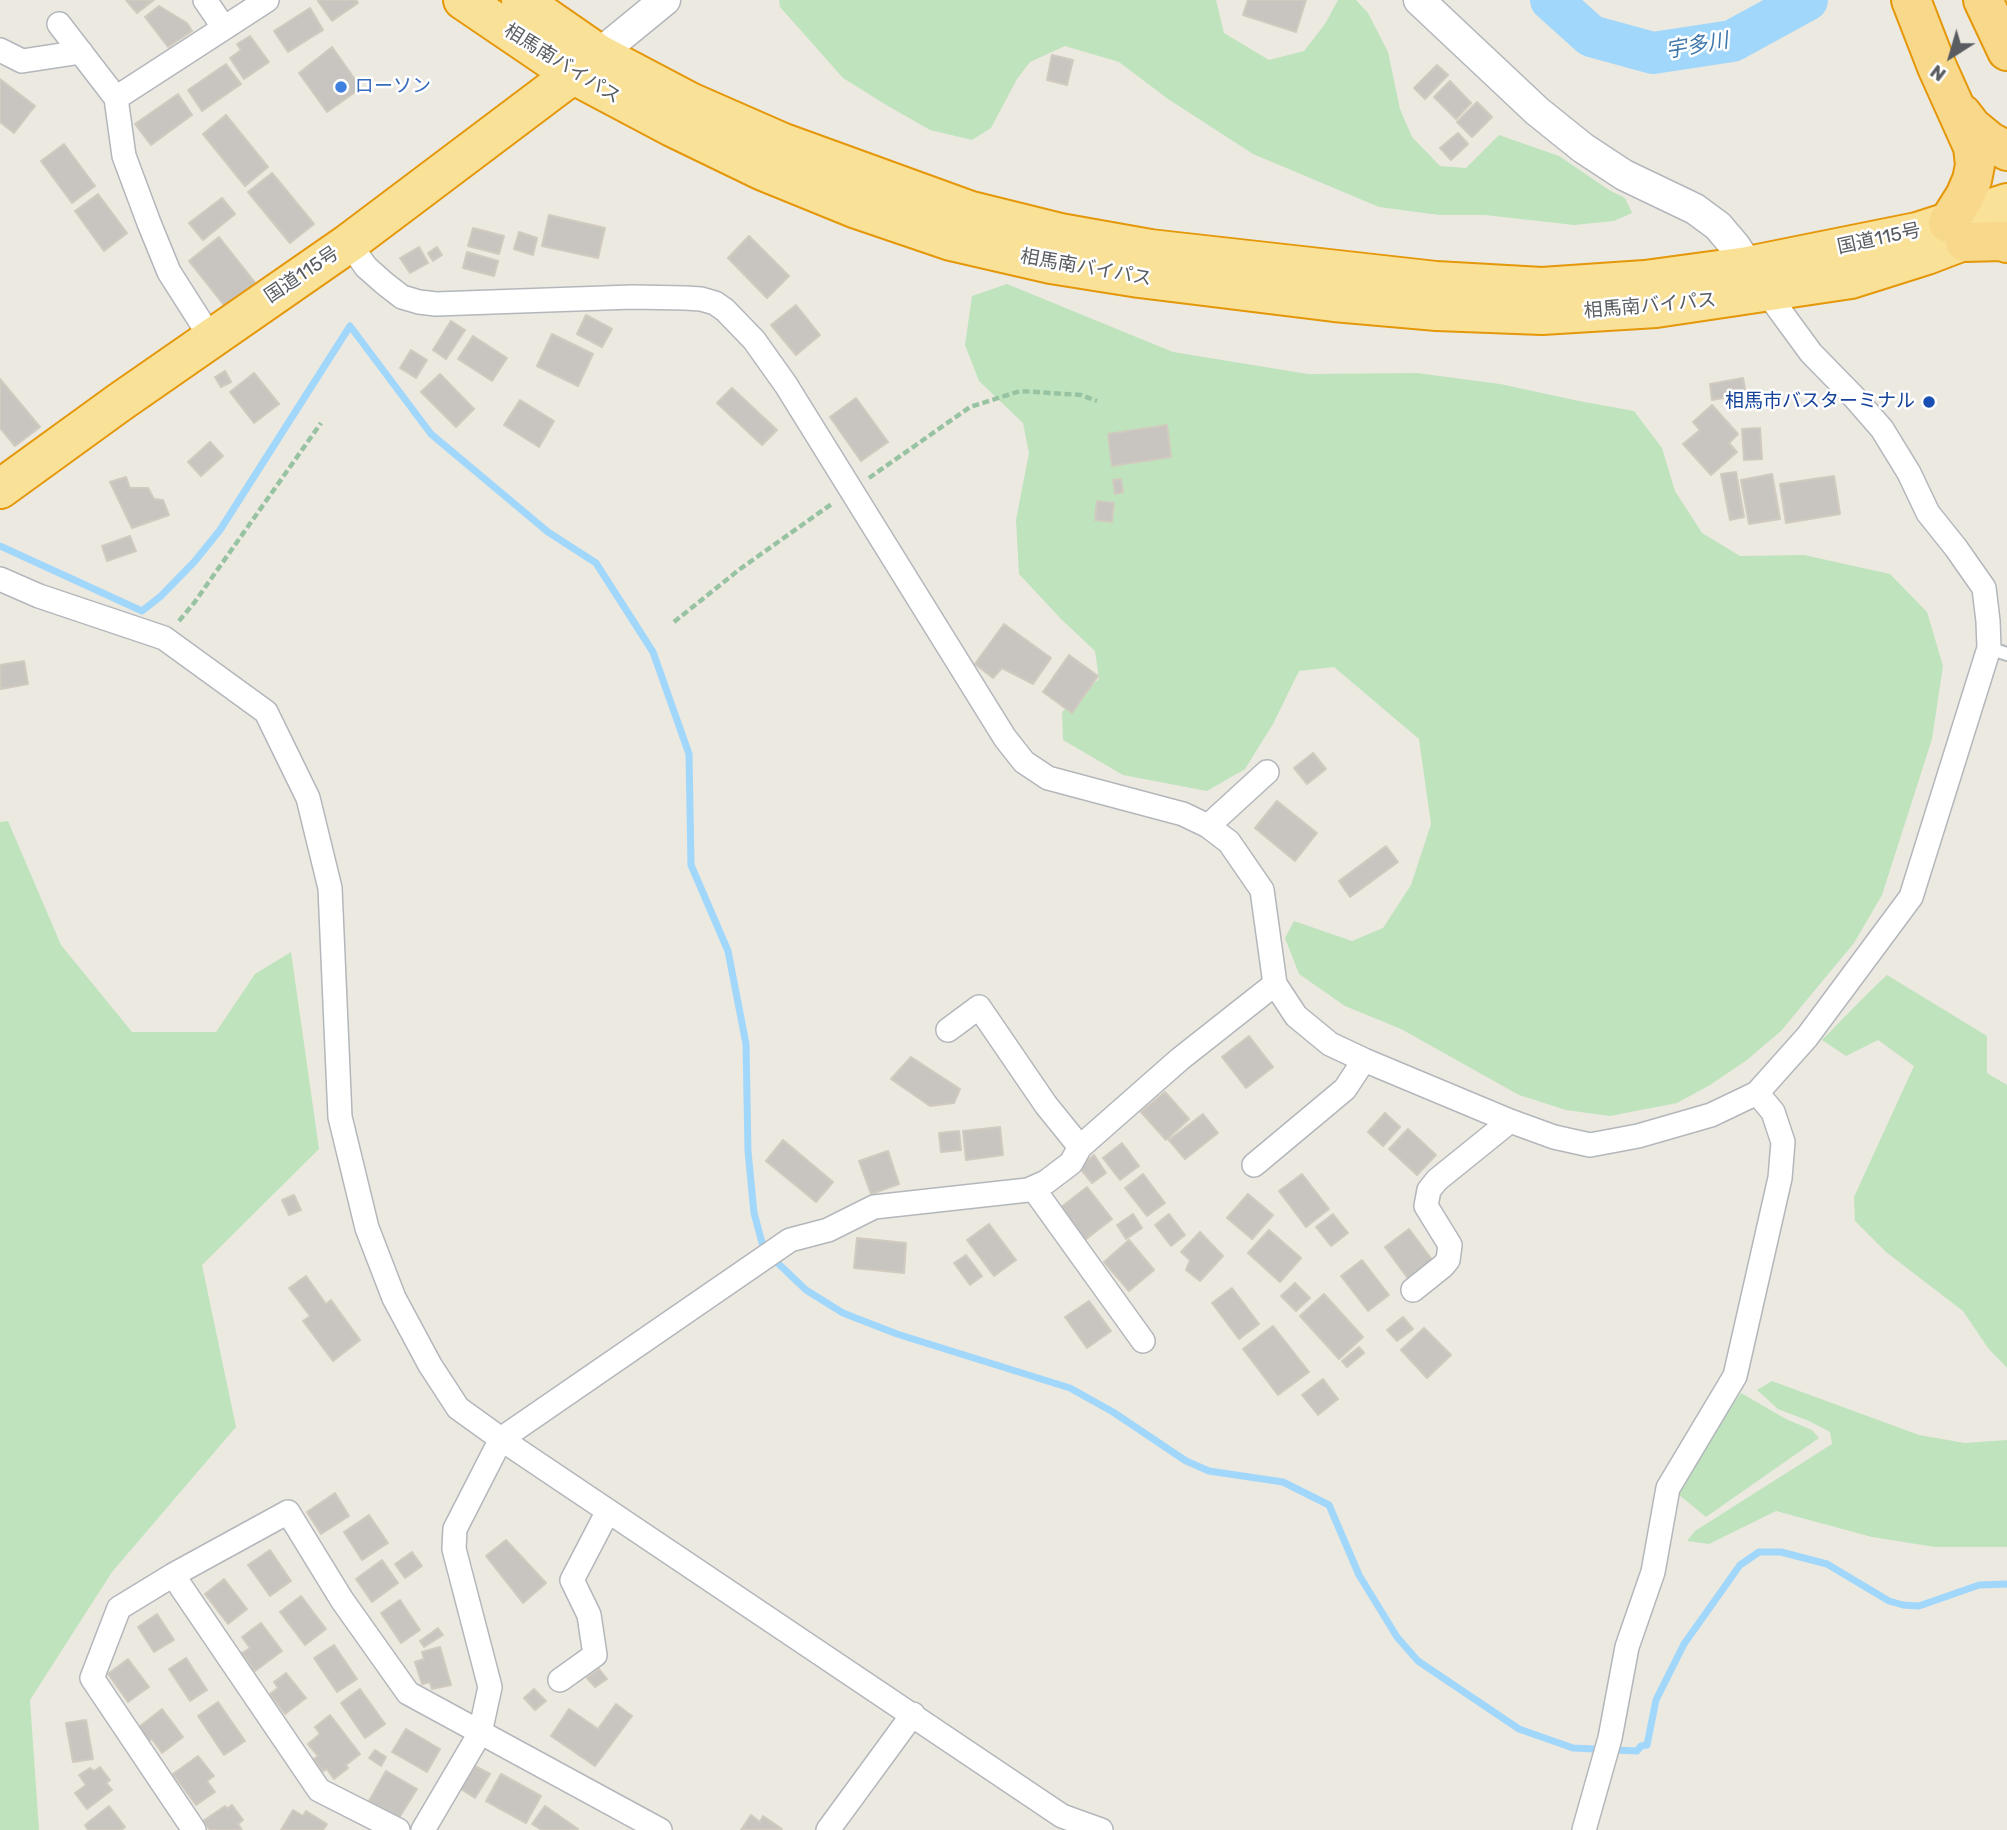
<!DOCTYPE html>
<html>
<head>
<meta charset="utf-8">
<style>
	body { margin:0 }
	#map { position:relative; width:2007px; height:1830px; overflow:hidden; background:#ece9e1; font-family:Rubik,sans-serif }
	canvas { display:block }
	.north { position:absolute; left:1916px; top:21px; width:70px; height:70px; -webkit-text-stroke:5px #fff; paint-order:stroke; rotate:217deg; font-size:19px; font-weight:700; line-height:28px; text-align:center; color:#595d61 }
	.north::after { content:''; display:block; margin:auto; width:24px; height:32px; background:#595d61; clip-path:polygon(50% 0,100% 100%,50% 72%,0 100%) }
</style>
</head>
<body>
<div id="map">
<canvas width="2007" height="1830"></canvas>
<div class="north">N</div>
</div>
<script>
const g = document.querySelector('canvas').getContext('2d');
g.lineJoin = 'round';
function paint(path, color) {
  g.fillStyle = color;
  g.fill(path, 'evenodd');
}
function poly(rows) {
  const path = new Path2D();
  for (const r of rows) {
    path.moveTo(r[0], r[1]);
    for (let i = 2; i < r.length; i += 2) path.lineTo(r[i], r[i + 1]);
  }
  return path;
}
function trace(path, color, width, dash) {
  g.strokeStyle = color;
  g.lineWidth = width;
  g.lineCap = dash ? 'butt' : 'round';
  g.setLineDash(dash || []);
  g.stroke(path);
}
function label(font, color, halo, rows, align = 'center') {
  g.font = font + ' Rubik,"Noto Sans JP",sans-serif';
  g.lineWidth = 5;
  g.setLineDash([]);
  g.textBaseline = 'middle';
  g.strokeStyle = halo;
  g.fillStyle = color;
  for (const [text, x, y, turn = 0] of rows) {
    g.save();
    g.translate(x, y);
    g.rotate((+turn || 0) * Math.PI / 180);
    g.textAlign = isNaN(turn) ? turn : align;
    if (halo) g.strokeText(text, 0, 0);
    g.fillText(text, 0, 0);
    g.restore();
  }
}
const green = poly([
	[779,0,1216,0,1224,33,1269,60,1304,51,1325,24,1338,0,1356,0,1368,13,1388,52,1400,109,1412,137,1440,166,1466,168,1499,135,1559,156,1609,190,1625,198,1632,213,1614,221,1574,225,1485,215,1439,215,1379,207,1253,154,1168,99,1119,62,1065,46,1030,62,1017,79,991,128,972,140,930,130,888,106,843,78,780,7],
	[1007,284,1173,352,1308,374,1417,373,1500,384,1579,401,1634,411,1662,448,1675,491,1702,533,1740,556,1804,555,1890,574,1927,612,1943,666,1932,739,1882,895,1854,943,1781,1031,1747,1060,1710,1085,1677,1103,1610,1116,1566,1110,1519,1095,1401,1029,1345,1006,1299,974,1285,938,1294,921,1352,941,1383,928,1411,885,1431,824,1419,739,1334,667,1299,671,1273,724,1245,769,1207,791,1123,775,1063,740,1062,712,1099,679,1095,651,1061,619,1019,574,1016,520,1029,453,1023,423,979,381,965,345,972,296],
	[8,821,61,945,132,1032,216,1032,255,974,291,952,319,1149,202,1265,236,1427,112,1572,30,1700,39,1830,0,1830,0,822],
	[1887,975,1987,1036,1987,1073,2007,1085,2007,1368,1988,1348,1963,1311,1886,1252,1855,1221,1854,1197,1914,1066,1878,1040,1846,1056,1822,1040,1869,992],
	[1772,1381,1919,1435,1965,1443,2007,1440,2007,1547,1935,1547,1872,1537,1776,1511,1709,1544,1687,1541,1695,1531,1832,1444,1830,1432,1809,1421,1778,1409,1757,1390],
	[1741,1393,1786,1419,1812,1430,1819,1438,1706,1517,1672,1489]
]);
const stream = poly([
	[0,546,142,611,161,596,195,561,220,530,350,326,431,434,548,532,596,563,653,652,689,754,691,865,728,951,746,1044,748,1151,754,1213,764,1250,806,1290,843,1313,897,1334,1070,1388,1113,1412,1186,1461,1209,1471,1283,1482,1329,1505,1359,1575,1397,1637,1418,1661,1519,1729,1573,1748,1637,1751,1641,1746,1647,1745,1656,1700,1684,1644,1740,1565,1759,1552,1781,1552,1827,1564,1889,1601,1903,1605,1919,1606,1979,1585,2007,1584]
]);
const river = poly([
	[1551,0,1591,36,1653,53,1732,41,1807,0]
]);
const building = poly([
	[126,0,154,0,137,13,126,0],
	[320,0,356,0,358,3,332,21,318,1,320,0],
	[1248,0,1306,0,1296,32,1243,15,1248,0],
	[159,6,187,23,192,31,168,47,145,17,159,6],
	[310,8,323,30,288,52,274,31,310,8],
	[250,36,269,62,244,79,230,58,241,50,237,44,250,36],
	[332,47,361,88,327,112,299,73,332,47],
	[1052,55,1073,60,1067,85,1047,80,1052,55],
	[226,64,241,84,202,111,188,90,226,64],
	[1437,65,1448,75,1425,99,1414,88,1437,65],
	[0,79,35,106,14,133,0,122,0,79],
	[1450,81,1471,103,1456,119,1434,97,1450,81],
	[178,94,192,115,151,145,135,124,178,94],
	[1477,102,1492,117,1472,137,1457,122,1477,102],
	[226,115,268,167,245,186,203,134,226,115],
	[1458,133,1468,144,1451,160,1440,148,1458,133],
	[64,144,95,186,72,203,41,161,64,144],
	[272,173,314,224,290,243,248,192,272,173],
	[98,194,127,233,104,251,75,211,98,194],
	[222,198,235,214,203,240,189,223,222,198],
	[549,215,605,228,598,258,542,246,549,215],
	[473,228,504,236,499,254,468,246,473,228],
	[519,232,537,238,533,255,514,249,519,232],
	[749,236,789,276,767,298,728,258,749,236],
	[219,237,257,285,227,309,189,261,219,237],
	[419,247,428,263,410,273,400,258,419,247],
	[437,247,442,255,433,261,428,253,437,247],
	[467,252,498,261,494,276,463,268,467,252],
	[796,305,820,335,796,355,771,325,796,305],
	[586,315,612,329,602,347,577,334,586,315],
	[451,321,465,330,446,359,433,350,451,321],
	[552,334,593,354,578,386,537,366,552,334],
	[473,336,507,358,492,381,458,359,473,336],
	[411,350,427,360,416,378,400,368,411,350],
	[225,371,231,382,221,387,215,377,225,371],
	[254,373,279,404,254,423,230,392,254,373],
	[440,374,474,409,456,427,421,392,440,374],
	[1743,378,1746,394,1712,400,1710,384,1743,378],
	[0,379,40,427,15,446,0,428,0,379],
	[732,388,777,430,762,445,717,403,732,388],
	[856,398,888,442,861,461,830,417,856,398],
	[520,400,554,421,539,447,504,425,520,400],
	[1712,405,1738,434,1729,443,1737,452,1711,475,1683,444,1700,430,1693,422,1712,405],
	[1167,425,1171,457,1112,466,1108,434,1167,425],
	[1760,428,1762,459,1744,460,1742,429,1760,428],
	[210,442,223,456,201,476,188,462,210,442],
	[1736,472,1744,517,1730,520,1721,474,1736,472],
	[1772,474,1780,519,1749,524,1741,480,1772,474],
	[1834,476,1840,514,1786,523,1780,484,1834,476],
	[126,477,130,488,148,488,154,499,163,500,169,515,132,528,110,482,126,477],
	[1121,479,1123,492,1115,494,1113,480,1121,479],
	[1097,501,1114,503,1112,522,1095,520,1097,501],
	[130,536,136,551,107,561,102,546,130,536],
	[1004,624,1051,658,1033,684,1002,668,993,678,975,664,1004,624],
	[1069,655,1098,676,1072,713,1043,692,1069,655],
	[24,661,28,684,1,689,0,665,24,661],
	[1313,753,1326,769,1307,784,1294,768,1313,753],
	[1277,801,1317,833,1295,861,1255,828,1277,801],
	[1386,846,1398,862,1350,897,1339,881,1386,846],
	[1249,1036,1273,1067,1246,1088,1222,1057,1249,1036],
	[911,1057,960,1089,954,1103,930,1106,891,1079,911,1057],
	[1165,1092,1189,1119,1166,1140,1141,1112,1165,1092],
	[1385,1113,1400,1127,1383,1146,1368,1132,1385,1113],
	[1203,1114,1218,1133,1185,1159,1169,1140,1203,1114],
	[1000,1127,1003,1155,966,1160,963,1131,1000,1127],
	[1408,1129,1436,1155,1417,1175,1389,1149,1408,1129],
	[959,1131,961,1150,941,1152,939,1133,959,1131],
	[783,1140,833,1182,816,1202,766,1161,783,1140],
	[1122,1143,1139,1166,1120,1180,1103,1158,1122,1143],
	[888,1151,899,1184,871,1194,859,1161,888,1151],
	[1094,1155,1106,1173,1092,1183,1079,1167,1094,1155],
	[1143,1174,1165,1203,1147,1216,1125,1188,1143,1174],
	[1302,1174,1329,1209,1306,1227,1279,1191,1302,1174],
	[1087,1187,1112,1219,1085,1240,1060,1208,1087,1187],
	[1248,1194,1273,1215,1252,1239,1227,1218,1248,1194],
	[294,1195,301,1210,289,1215,282,1200,294,1195],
	[1133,1214,1142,1228,1126,1239,1117,1225,1133,1214],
	[1169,1214,1185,1235,1171,1246,1155,1225,1169,1214],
	[1333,1214,1348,1233,1331,1246,1316,1227,1333,1214],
	[989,1224,1016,1260,994,1276,967,1240,989,1224],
	[1409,1229,1433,1261,1409,1280,1385,1247,1409,1229],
	[1269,1230,1301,1258,1280,1282,1248,1253,1269,1230],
	[1200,1232,1223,1256,1200,1281,1186,1270,1190,1260,1181,1252,1200,1232],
	[857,1238,906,1243,904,1273,854,1268,857,1238],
	[1129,1240,1154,1270,1129,1291,1104,1262,1129,1240],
	[966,1255,982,1276,970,1285,954,1263,966,1255],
	[1362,1260,1389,1295,1368,1311,1341,1276,1362,1260],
	[306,1276,326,1304,331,1300,360,1340,333,1361,303,1321,310,1316,289,1288,306,1276],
	[1295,1283,1310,1298,1296,1311,1281,1296,1295,1283],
	[1232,1288,1259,1324,1239,1339,1212,1303,1232,1288],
	[1324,1294,1363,1337,1339,1359,1300,1316,1324,1294],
	[1089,1301,1111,1331,1087,1348,1065,1317,1089,1301],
	[1403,1317,1413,1329,1397,1341,1387,1330,1403,1317],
	[1273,1326,1309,1372,1278,1395,1243,1349,1273,1326],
	[1424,1328,1451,1355,1427,1378,1401,1350,1424,1328],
	[1359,1347,1364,1353,1347,1367,1342,1361,1359,1347],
	[1323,1379,1338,1399,1318,1415,1302,1395,1323,1379],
	[335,1493,349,1516,321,1534,307,1512,335,1493],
	[369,1515,388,1543,362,1560,344,1532,369,1515],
	[506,1540,546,1583,523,1603,486,1556,506,1540],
	[270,1550,291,1581,270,1596,248,1565,270,1550],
	[412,1552,422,1566,405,1578,395,1564,412,1552],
	[382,1560,398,1583,372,1602,356,1579,382,1560],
	[224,1579,247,1609,228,1624,205,1594,224,1579],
	[301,1596,326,1629,305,1645,280,1612,301,1596],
	[400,1600,420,1630,401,1643,381,1613,400,1600],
	[157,1614,174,1640,154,1652,138,1627,157,1614],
	[261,1623,282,1651,255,1671,242,1653,250,1648,242,1637,261,1623],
	[438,1628,443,1635,424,1647,420,1641,438,1628],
	[334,1645,357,1679,337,1692,314,1658,334,1645],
	[440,1647,451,1685,432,1689,430,1682,422,1684,415,1662,424,1659,422,1652,440,1647],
	[186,1658,207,1690,190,1701,169,1669,186,1658],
	[128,1659,149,1687,128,1702,108,1674,128,1659],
	[599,1669,607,1679,595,1687,587,1678,599,1669],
	[286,1673,306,1698,285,1714,270,1694,278,1688,274,1682,286,1673],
	[360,1689,385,1724,365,1738,341,1703,360,1689],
	[534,1689,546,1701,535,1710,524,1698,534,1689],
	[218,1702,245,1741,224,1755,198,1716,218,1702],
	[616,1704,632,1716,595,1766,551,1736,569,1709,598,1729,616,1704],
	[162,1709,183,1737,162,1753,152,1739,149,1741,139,1727,162,1709],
	[330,1715,360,1754,346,1765,348,1768,334,1779,327,1769,323,1771,314,1759,318,1756,308,1744,320,1734,315,1727,330,1715],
	[86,1720,93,1759,73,1762,66,1723,86,1720],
	[406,1729,440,1749,427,1772,392,1752,406,1729],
	[375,1750,386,1757,381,1766,369,1758,375,1750],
	[198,1756,214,1776,207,1781,215,1792,196,1805,173,1774,198,1756],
	[475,1766,490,1774,475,1798,461,1789,475,1766],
	[100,1767,110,1780,106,1783,112,1790,87,1809,75,1793,86,1785,79,1775,90,1768,94,1771,100,1767],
	[386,1771,417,1789,399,1818,369,1801,386,1771],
	[501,1774,541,1796,526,1823,486,1801,501,1774],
	[232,1805,243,1820,238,1824,242,1830,210,1830,203,1821,225,1806,227,1809,232,1805],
	[109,1806,125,1827,121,1830,88,1830,85,1825,109,1806],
	[545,1806,578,1829,577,1830,542,1830,532,1824,545,1806],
	[293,1810,303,1816,306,1811,327,1824,323,1830,281,1830,293,1810],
	[751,1815,760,1822,763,1816,782,1829,741,1830,751,1815]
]);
const path = poly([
	[869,478,970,407,1020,391,1081,395,1097,401],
	[179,621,194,603,321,423],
	[674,622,740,569,833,503]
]);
const service = poly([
	[1989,648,2007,654]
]);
const minor = poly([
	[205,0,224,28,116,98,124,156,149,223,169,272,211,338],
	[59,24,116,98],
	[224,28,267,0],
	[0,50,22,61,81,52],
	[349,243,366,267,384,283,402,297,419,302,436,304,632,297,685,298,701,299,715,303,725,310,754,340,786,385,1005,738,1024,762,1048,778,1183,814,1208,826,1229,842,1262,890,1275,984,1296,1016,1330,1044,1364,1060,1510,1121,1554,1137,1590,1145,1638,1136,1711,1115,1757,1093,1773,1112,1783,1142,1780,1178,1735,1376,1668,1488,1653,1572,1627,1647,1610,1738,1584,1830],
	[0,579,39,596,164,638,266,712,308,798,330,888,340,1117,367,1228,394,1298,430,1365,458,1408,501,1439,1062,1816,1101,1830],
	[1208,826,1267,772],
	[948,1030,979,1007,1046,1105,1080,1147],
	[1757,1093,1807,1037,1911,897,1989,648,1988,621,1984,588,1956,548,1928,513,1909,473,1882,429,1855,398,1811,353,1767,293],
	[1254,1165,1345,1089,1364,1060],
	[1033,1188,1143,1341],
	[1413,1290,1443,1266,1448,1260,1450,1245,1426,1206,1429,1190,1437,1180,1510,1121],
	[173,1575,319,1790,398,1830],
	[560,1680,595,1655,589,1615,572,1580,608,1511],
	[194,1830,92,1678,119,1608,173,1575,288,1512,342,1600,408,1693,660,1830],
	[423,1830,480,1733,490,1687,454,1549,455,1529,501,1439,790,1240,828,1230,874,1207,1028,1190,1046,1182,1071,1163,1080,1147,1180,1059,1275,984],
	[828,1830,913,1714]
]);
const tertiary = poly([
	[1419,0,1537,111,1583,148,1624,175,1695,209,1718,226,1735,246,1759,282],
	[599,54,665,0]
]);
const trunk = poly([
	[463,0,572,74,672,127,763,171,854,208,951,241,1051,264,1139,278,1334,302,1437,311,1542,315,1656,308,1851,279,1927,255,1995,229],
	[521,0,599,54,692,103,781,142,971,211,1060,233,1150,249,1436,281,1542,287,1645,280,1748,266,1917,232,2007,203],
	[0,489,120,402,349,243,592,60]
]);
const motorway = poly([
	[1911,0,1937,67,1973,147,1975,165,1972,180,1965,196,1948,223],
	[1983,0,2007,51],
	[1962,114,1972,127,1989,141,2007,151],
	[1965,242,2002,241,2007,243]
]);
const markers = [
	[341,87,7,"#3f7fe0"],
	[1929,402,7,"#1a4fb4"]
];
const streetNames = [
	["相馬南バイパス",562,64,32],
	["国道115号",1879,239,-12],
	["相馬南バイパス",1086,268,10],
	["国道115号",302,275,-34],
	["相馬南バイパス",1650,306,-5]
];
const shopNames = [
	["ローソン",355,87]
];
const transitNames = [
	["相馬市バスターミナル",1915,402]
];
const waterNames = [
	["宇多川",1697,46,-10]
];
paint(green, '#bfe3bd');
trace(stream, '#a1d7fb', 7);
trace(river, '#a1d7fb', 42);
paint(building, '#c8c5c0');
trace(building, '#d0cabf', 2);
trace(service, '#b3b7bb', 16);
trace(minor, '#b3b7bb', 26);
trace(tertiary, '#b3b7bb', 33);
trace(trunk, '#e49709', 42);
trace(motorway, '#e49709', 42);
trace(path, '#97c3a2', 4.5, [7, 3.5]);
trace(service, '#fff', 12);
trace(minor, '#fff', 23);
trace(tertiary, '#fff', 30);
trace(trunk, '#fae198', 38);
trace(motorway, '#f8d88b', 38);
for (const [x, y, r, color] of markers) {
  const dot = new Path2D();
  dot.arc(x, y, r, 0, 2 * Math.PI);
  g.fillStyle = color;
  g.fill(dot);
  trace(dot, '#fff', 2.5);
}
label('19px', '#595d61', '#fff', streetNames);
label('19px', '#366cbe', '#fff', shopNames, 'left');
label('19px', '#164399', '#fff', transitNames, 'right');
label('italic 21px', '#4078ac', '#fff', waterNames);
</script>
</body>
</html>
